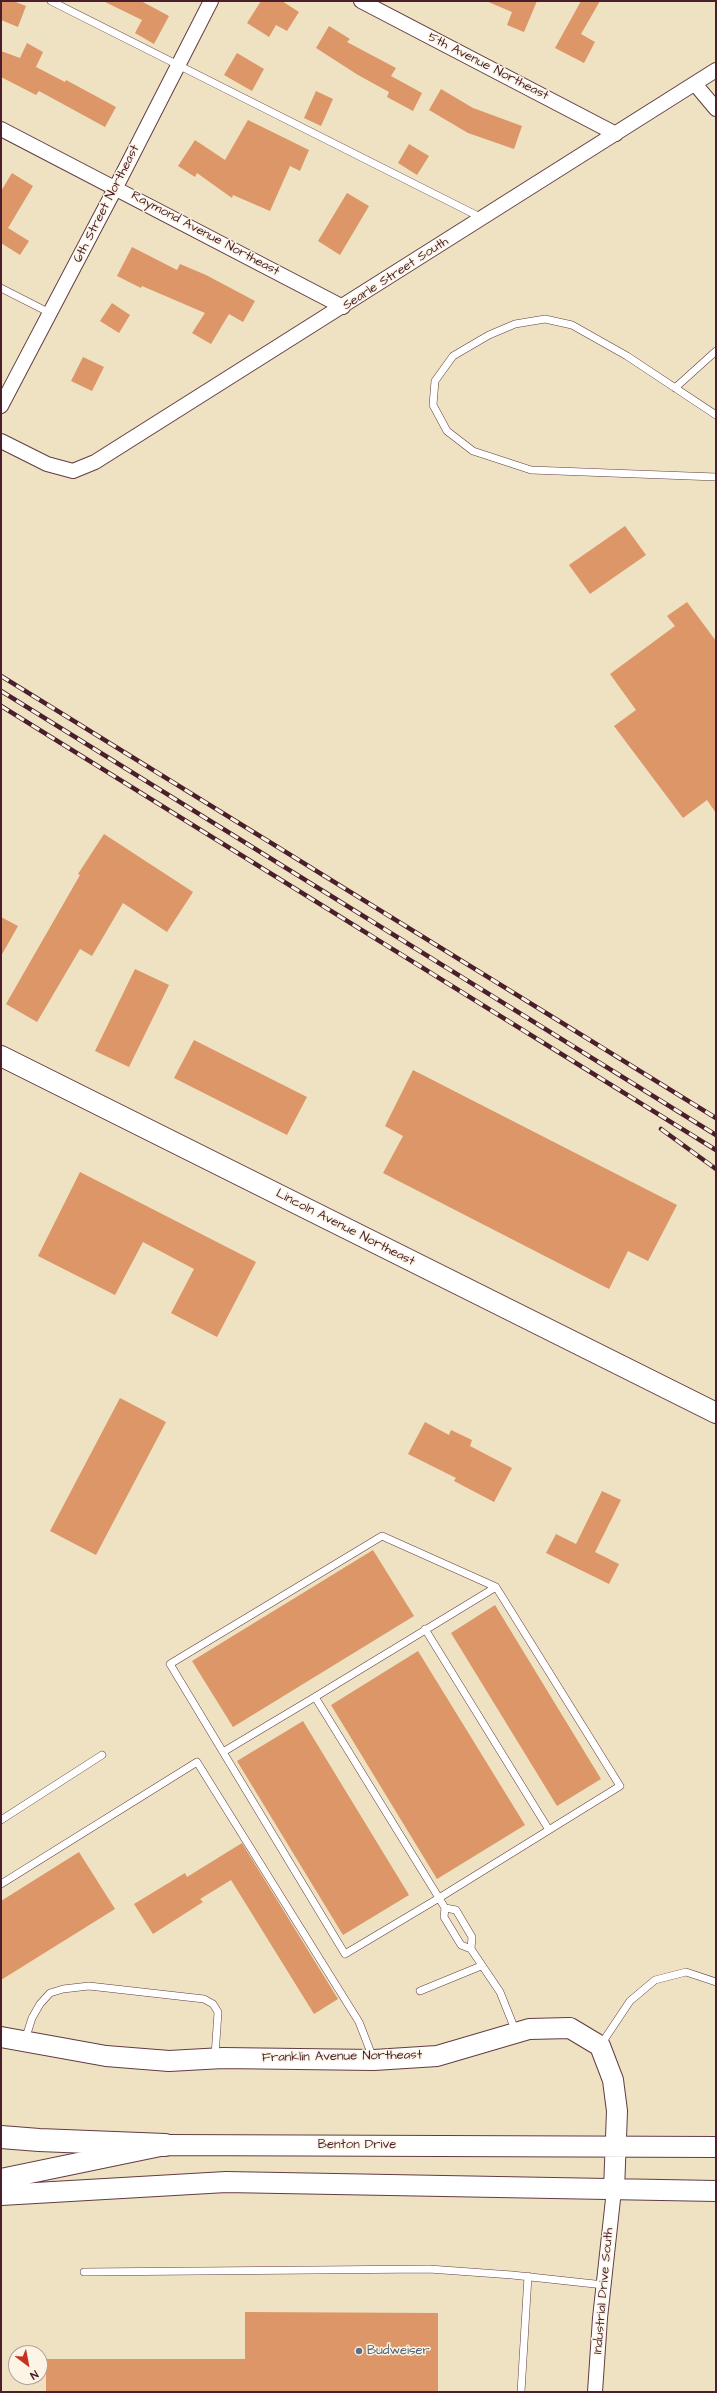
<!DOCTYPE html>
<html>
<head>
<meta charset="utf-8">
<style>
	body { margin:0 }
	#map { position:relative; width:717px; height:2393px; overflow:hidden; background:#eee2c2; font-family:"Architects Daughter",sans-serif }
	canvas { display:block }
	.frame { position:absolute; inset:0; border:2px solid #4a1f2b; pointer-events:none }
	.north { position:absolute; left:8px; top:2345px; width:40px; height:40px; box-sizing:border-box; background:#fcf5e5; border:1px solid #b59f9b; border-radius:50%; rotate:148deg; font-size:11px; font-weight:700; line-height:16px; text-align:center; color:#4a1f2b }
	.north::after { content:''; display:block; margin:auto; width:14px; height:18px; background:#c8321e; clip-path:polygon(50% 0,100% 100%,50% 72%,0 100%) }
</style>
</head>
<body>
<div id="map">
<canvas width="717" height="2393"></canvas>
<div class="frame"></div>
<div class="north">N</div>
</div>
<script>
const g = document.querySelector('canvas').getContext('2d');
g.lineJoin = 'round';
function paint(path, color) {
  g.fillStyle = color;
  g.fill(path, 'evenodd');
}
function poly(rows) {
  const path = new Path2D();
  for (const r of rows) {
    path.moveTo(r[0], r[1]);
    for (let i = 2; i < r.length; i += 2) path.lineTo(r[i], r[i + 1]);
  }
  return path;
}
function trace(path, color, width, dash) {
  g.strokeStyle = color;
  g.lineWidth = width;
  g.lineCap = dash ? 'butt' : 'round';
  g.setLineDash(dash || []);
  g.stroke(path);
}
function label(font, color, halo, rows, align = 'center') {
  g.font = font + ' "Architects Daughter",sans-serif';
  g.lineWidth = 3;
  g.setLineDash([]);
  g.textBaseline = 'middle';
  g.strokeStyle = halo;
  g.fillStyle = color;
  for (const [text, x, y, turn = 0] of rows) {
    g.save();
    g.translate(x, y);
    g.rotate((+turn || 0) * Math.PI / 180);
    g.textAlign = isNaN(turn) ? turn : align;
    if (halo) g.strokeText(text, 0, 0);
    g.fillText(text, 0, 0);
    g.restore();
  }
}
const building = poly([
	[1,1,13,1,26,6,18,27,1,20],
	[103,1,141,1,169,16,154,44,135,33,142,20],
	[261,1,282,1,299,12,287,31,276,25,269,37,247,23],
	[486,1,537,1,524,32,507,25,512,12],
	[581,1,600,1,581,34,595,42,584,63,555,48],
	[329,26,350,39,347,42,396,68,391,76,422,93,413,111,387,97,389,92,358,75,316,48],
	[27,43,43,52,36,67,65,82,66,80,116,107,105,127,39,91,36,95,1,77,1,51,20,58],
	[237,53,264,69,252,91,224,75],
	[441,89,473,108,522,126,514,149,468,133,429,110],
	[316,91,333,99,321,126,304,118],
	[248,120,309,150,300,171,290,166,270,211,233,195,232,198,197,173,195,177,178,166,195,140,225,160],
	[409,144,429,156,417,175,398,163],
	[12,173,33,186,8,228,29,241,20,255,1,243,1,191],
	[347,193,369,206,340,255,318,241],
	[132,247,177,270,180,264,206,275,255,301,243,322,229,314,211,344,192,333,205,313,142,286,141,288,117,276],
	[112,303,130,315,119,333,100,321],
	[83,357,104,367,92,391,71,381],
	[625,526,646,555,590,594,569,565],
	[687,602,716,641,716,813,707,800,683,818,614,726,636,710,610,674,675,626,667,616],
	[104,834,193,892,167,932,123,903,92,956,80,949,37,1022,6,1004,80,875,78,874],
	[1,917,18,926,1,956],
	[135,969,169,985,129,1067,95,1051],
	[194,1040,307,1097,287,1135,174,1078],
	[413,1070,677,1205,648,1261,628,1251,609,1289,383,1173,403,1136,385,1126],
	[80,1172,256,1262,217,1337,171,1313,194,1269,143,1242,115,1295,38,1256],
	[120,1398,166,1422,96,1555,50,1531],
	[425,1422,449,1435,451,1430,472,1440,470,1446,512,1468,494,1502,454,1481,456,1478,408,1454],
	[602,1491,621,1500,595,1552,619,1564,609,1584,546,1553,556,1534,576,1544],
	[373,1550,414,1616,233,1727,192,1661],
	[495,1605,601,1779,557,1806,451,1633],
	[418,1651,525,1825,437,1879,331,1705],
	[303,1721,409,1895,343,1935,237,1761],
	[242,1843,338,1999,314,2014,231,1880,200,1899,203,1902,153,1934,134,1904,185,1873,187,1877],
	[79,1852,115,1909,1,1980,1,1901],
	[245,2312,438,2313,438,2392,46,2392,46,2359,245,2359]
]);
const lane = poly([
	[51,1,482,218],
	[1,288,50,313],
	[675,388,716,351],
	[716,415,627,356,572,325,545,319,515,324,489,335,453,356,435,381,433,405,447,431,473,451,531,470,716,477],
	[425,1629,549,1830],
	[315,1697,496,1587],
	[223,1752,345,1954,439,1898,620,1786,496,1587,382,1536,170,1664,223,1752,315,1697,439,1898,445,1908,444,1917,461,1945,471,1949],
	[1,1820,102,1755],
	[1,1884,197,1762,359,2022,373,2058],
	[445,1908,456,1910,472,1937,471,1949,500,1992,516,2032],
	[420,1991,481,1966],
	[25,2040,32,2018,40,2004,50,1993,63,1989,89,1986,204,1999,213,2004,218,2012,215,2056],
	[600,2046,630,2001,655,1980,686,1972,716,1982],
	[84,2272,429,2269,512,2275,604,2285],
	[521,2392,528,2276]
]);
const street = poly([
	[361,1,616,134],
	[695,84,716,109],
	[1,129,343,307],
	[1,406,116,187,211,1],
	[1,441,47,464,73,471,95,462,716,70],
	[595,2392,600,2318,614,2190]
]);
const secondary = poly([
	[1,1056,716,1413],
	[1,2037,106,2056,169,2061,223,2058,374,2060,437,2056,529,2029,570,2028,600,2046,613,2080,617,2111,614,2190],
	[1,2179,165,2145,716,2147],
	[1,2195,226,2182,716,2191]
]);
const highway = poly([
	[1,2137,39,2140,165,2145]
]);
const rail = poly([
	[1,676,716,1118],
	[1,691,716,1135],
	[1,706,716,1150],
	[661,1129,716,1169]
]);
const markers = [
	[359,2351,4,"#5c6f8a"]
];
const streetNames = [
	["5th Avenue Northeast",488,67,27],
	["6th Street Northeast",107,204,-63],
	["Raymond Avenue Northeast",205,234,28],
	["Searle Street South",396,274,-33],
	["Lincoln Avenue Northeast",345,1228,27],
	["Franklin Avenue Northeast",342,2057,-1],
	["Benton Drive",357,2145],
	["Industrial Drive South",604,2291,-85]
];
const serviceNames = [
	["Budweiser",367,2351]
];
paint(building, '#dc9667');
trace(lane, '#633c42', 8);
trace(street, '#633c42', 16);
trace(secondary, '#633c42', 22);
trace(highway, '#633c42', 24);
trace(lane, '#fff', 7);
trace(street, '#fff', 14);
trace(secondary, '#fff', 20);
trace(highway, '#fff', 22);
trace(rail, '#4a1f2b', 4.5);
trace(rail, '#fcf5e5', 3, [9]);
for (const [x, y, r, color] of markers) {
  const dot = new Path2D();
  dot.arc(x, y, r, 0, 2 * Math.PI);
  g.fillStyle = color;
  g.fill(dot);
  trace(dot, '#fcf5e5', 1.5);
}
label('13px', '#4a1f2b', '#fcf5e5', streetNames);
label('13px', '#4e5e75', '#fcf5e5', serviceNames, 'left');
</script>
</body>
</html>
